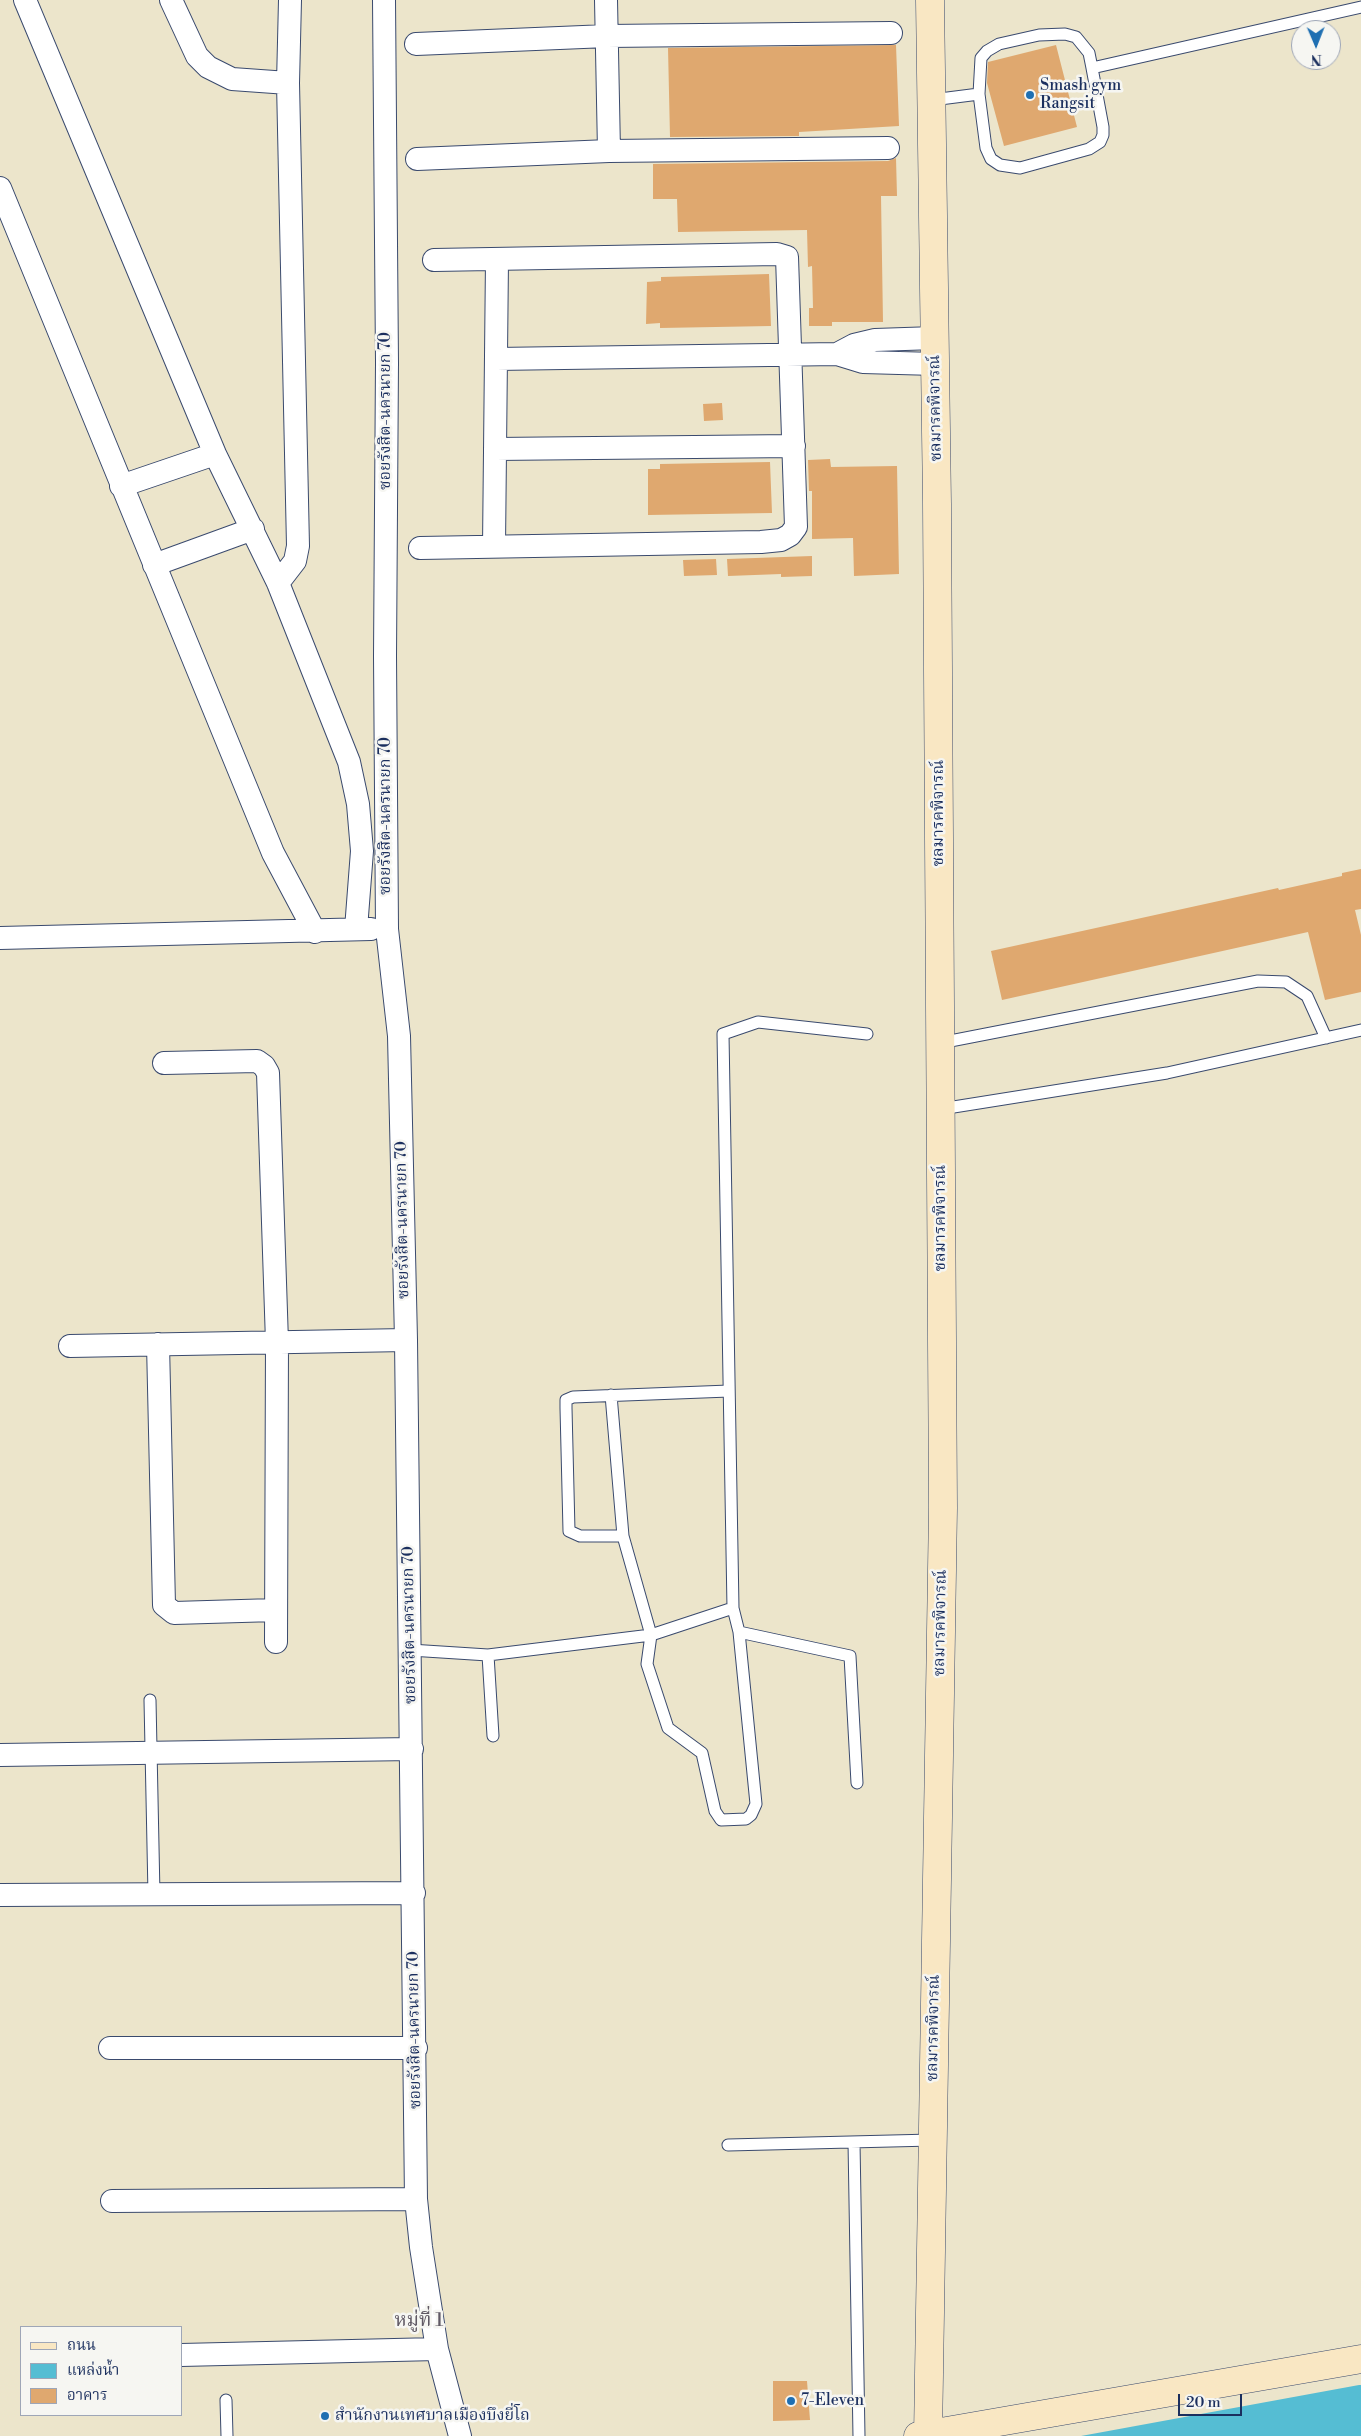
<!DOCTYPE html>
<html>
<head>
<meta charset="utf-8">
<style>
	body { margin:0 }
	#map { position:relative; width:1361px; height:2436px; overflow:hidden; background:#ece5cb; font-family:"Libre Bodoni","Noto Serif Thai",serif }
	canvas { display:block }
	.legend { position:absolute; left:20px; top:2326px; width:162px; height:90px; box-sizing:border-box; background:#f6f6f2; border:1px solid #9ea6b7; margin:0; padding:6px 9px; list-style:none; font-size:15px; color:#1b2f5e }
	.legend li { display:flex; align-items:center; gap:10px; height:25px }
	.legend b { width:25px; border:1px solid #9ea6b7 }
	.north { position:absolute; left:1291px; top:20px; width:50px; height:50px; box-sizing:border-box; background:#f6f6f2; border:1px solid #9ea6b7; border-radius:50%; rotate:179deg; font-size:14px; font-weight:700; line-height:20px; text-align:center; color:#1b2f5e }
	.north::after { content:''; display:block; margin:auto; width:18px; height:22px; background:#1f6fb2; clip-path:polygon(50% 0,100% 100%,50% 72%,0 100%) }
	.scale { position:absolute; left:1178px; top:2394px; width:64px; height:22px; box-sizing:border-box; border:2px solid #1b2f5e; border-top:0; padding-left:6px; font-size:15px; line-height:18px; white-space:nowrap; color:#1b2f5e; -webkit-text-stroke:4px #f6f6f2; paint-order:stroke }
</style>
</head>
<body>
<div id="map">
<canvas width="1361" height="2436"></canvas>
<ul class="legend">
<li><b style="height:6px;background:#f9e7c3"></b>ถนน</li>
<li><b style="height:14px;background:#55bdd3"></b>แหล่งน้ำ</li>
<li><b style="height:14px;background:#dfa86f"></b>อาคาร</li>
</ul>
<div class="north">N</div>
<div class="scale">20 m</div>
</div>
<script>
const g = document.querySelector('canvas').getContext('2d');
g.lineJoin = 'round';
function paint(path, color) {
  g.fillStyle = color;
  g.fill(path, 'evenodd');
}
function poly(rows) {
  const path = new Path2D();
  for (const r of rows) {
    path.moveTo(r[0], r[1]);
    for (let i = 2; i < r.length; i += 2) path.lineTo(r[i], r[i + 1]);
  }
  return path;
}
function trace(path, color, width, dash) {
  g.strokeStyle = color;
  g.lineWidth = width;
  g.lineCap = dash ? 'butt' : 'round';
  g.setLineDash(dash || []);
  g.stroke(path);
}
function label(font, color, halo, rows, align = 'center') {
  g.font = font + ' "Libre Bodoni","Noto Serif Thai",serif';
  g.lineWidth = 5;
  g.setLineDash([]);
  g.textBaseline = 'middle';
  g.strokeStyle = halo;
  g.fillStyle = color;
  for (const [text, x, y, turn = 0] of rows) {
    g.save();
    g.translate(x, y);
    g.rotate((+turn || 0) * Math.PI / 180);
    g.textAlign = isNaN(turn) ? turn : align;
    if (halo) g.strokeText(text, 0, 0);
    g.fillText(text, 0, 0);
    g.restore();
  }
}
const water = poly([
	[1359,2385,1361,2385,1361,2436,1081,2436]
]);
const building = poly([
	[896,45,899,126,799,132,799,136,670,137,668,48],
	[1056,45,1077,127,1004,146,987,83,988,62],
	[896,158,897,196,881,196,883,322,832,322,832,326,809,326,809,308,813,308,812,266,808,267,807,230,678,232,677,199,653,199,653,164,888,161],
	[769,274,771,326,660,328,660,323,646,324,647,282,661,281,661,277],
	[722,403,723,420,704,421,703,404],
	[830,459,831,467,897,466,899,574,854,576,853,538,812,539,812,491,809,491,808,460],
	[770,462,772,513,648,515,648,469,660,469,660,464],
	[812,556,812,576,781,577,781,574,728,576,727,559],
	[716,559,717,575,684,576,683,560],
	[1361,869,1361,909,1355,910,1361,935,1361,992,1325,1000,1308,932,1002,1000,991,951,1278,888,1279,890,1342,876,1342,873],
	[773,2381,807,2381,810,2420,773,2421]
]);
const lane = poly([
	[979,94,986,148,991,159,1000,165,1020,168,1089,149,1100,142,1103,135,1103,127,1092,68],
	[932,100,979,94,981,58,987,51,999,44,1039,35,1065,34,1076,37,1089,53,1092,68,1361,7],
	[940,1043,1258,981,1286,982,1307,996,1326,1038],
	[941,1109,1167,1073,1361,1030],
	[729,1391,573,1397,566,1400,566,1408,569,1531,580,1536,623,1536,651,1635,647,1664,668,1728,702,1753,715,1811,721,1820,746,1819,751,1815,756,1804,739,1632],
	[611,1395,623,1536],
	[733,1608,723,1034,758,1022,867,1034],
	[410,1650,488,1655,651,1635,733,1608,739,1632,850,1656,857,1783],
	[488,1655,493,1736],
	[150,1700,154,1895],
	[854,2142,859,2436],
	[728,2145,932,2140],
	[226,2400,227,2436]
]);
const street = poly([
	[25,0,215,454,278,583,349,762,358,804,362,851,356,929],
	[171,0,197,56,208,67,232,79,288,83],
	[384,0,387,362,385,656,387,929,399,1036,406,1340,416,2199,421,2247,437,2349,460,2436],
	[606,0,609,151],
	[416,44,607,36,891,33],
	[417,159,609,151,888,148],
	[0,188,273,853,315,932],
	[837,354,854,345,875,340,935,338],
	[496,359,837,354,863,362,935,364],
	[495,449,794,446],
	[121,486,215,454],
	[494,546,497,260],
	[420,548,761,542,781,540,790,535,796,527,787,257,777,254,434,260],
	[154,565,253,529],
	[278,583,295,561,298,546,288,83,290,0],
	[0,938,371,929],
	[164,1063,257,1061,264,1066,268,1073,277,1342,276,1642],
	[158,1344,164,1605,174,1613,275,1610],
	[70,1346,406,1340],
	[0,1755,412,1749],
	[0,1895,414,1893],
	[110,2048,416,2048],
	[112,2201,416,2199],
	[181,2355,437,2349]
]);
const secondary = poly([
	[918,2436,1361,2359],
	[928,2436,943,1508,937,503,930,0]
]);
const markers = [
	[1030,95,5,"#1f6fb2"],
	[791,2401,5,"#1f6fb2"],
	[325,2416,5,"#1f6fb2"]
];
const poiNames = [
	["Smash gym",1040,86],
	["Rangsit",1040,104],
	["7-Eleven",801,2401],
	["สำนักงานเทศบาลเมืองบึงยี่โถ",335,2416]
];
const streetNames = [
	["ชลมารคพิจารณ์",936,408,-91],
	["ซอยรังสิต-นครนายก 70",386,411,-90],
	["ชลมารคพิจารณ์",939,813,-90],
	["ซอยรังสิต-นครนายก 70",386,816,-90],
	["ชลมารคพิจารณ์",941,1218,-90],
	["ซอยรังสิต-นครนายก 70",403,1220,-91],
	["ชลมารคพิจารณ์",941,1623,-89],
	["ซอยรังสิต-นครนายก 70",410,1625,-91],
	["ชลมารคพิจารณ์",934,2028,-89],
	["ซอยรังสิต-นครนายก 70",415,2030,-91]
];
const quarterNames = [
	["หมู่ที่ 1",419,2321]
];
paint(water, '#55bdd3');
paint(building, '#dfa86f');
trace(lane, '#3a4a6e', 13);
trace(street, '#3a4a6e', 24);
trace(secondary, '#3a4a6e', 29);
trace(lane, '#fff', 11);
trace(street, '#fff', 22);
trace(secondary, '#f9e7c3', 28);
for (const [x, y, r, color] of markers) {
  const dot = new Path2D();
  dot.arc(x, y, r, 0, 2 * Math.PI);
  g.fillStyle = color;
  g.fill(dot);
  trace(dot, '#f6f6f2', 2);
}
label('16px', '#1b2f5e', '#f6f6f2', poiNames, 'left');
label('16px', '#1b2f5e', '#f6f6f2', streetNames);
label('19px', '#605964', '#f6f6f2', quarterNames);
</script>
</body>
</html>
